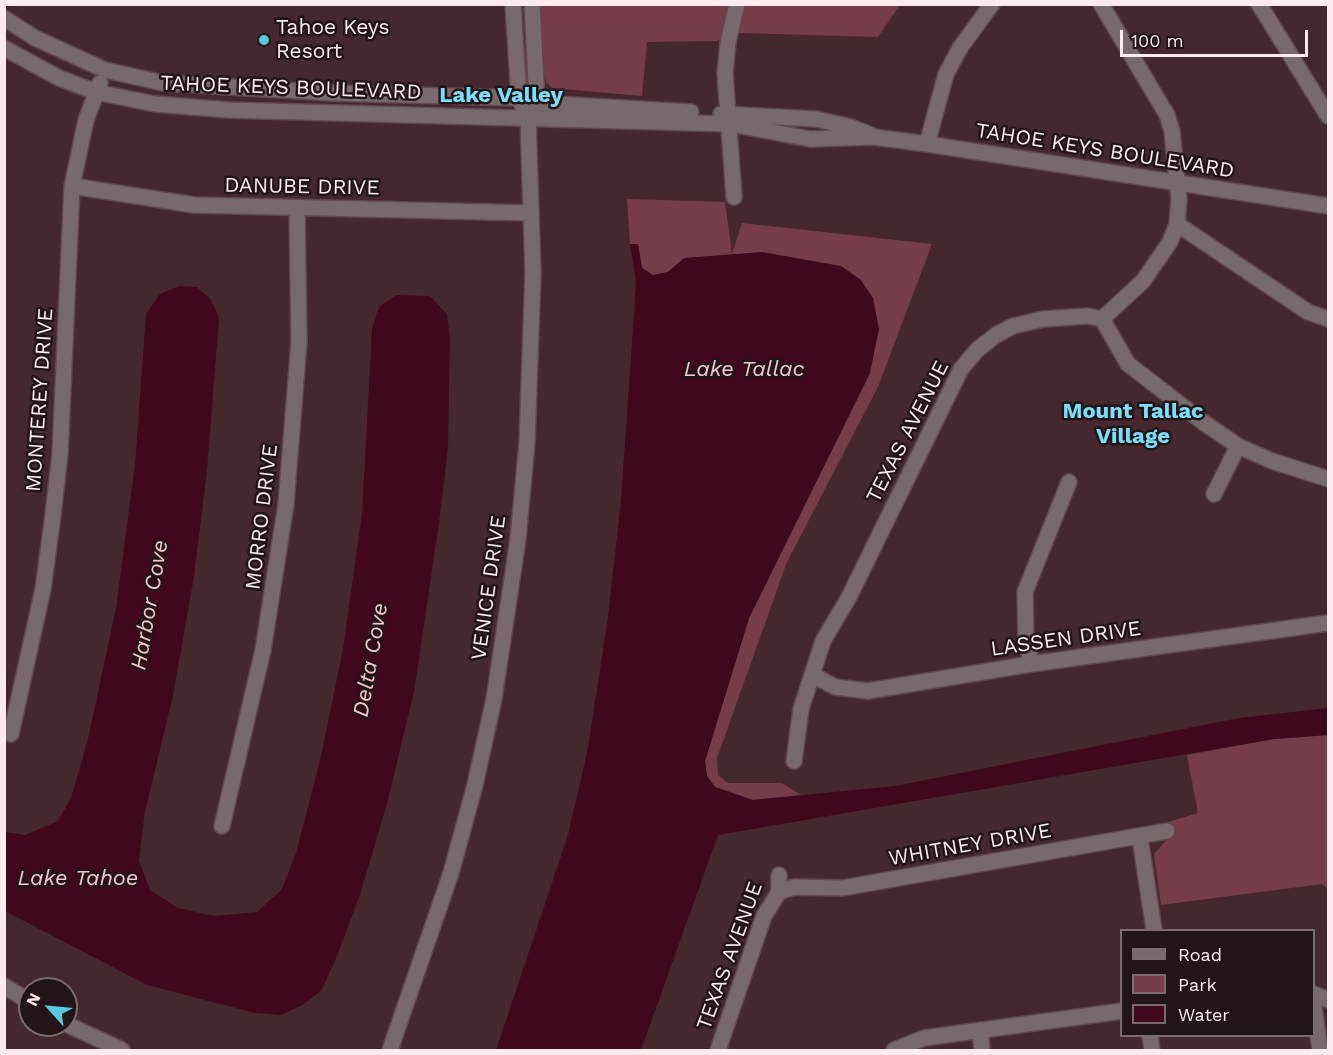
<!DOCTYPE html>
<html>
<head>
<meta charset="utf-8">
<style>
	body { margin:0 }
	#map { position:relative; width:1333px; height:1055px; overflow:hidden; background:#44282e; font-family:"Work Sans",sans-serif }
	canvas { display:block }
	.frame { position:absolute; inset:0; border:6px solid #feebee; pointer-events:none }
	.legend { position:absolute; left:1120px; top:929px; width:195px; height:108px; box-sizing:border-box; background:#221518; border:2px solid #7a6b6e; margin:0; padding:8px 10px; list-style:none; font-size:18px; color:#feebee }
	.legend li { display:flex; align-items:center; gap:12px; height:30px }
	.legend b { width:30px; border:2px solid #7a6b6e }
	.north { position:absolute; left:18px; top:977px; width:60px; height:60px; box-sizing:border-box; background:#221518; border:2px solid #7a6b6e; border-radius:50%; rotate:297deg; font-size:16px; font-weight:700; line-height:24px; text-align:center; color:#feebee }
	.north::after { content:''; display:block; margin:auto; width:21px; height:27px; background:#58c9e3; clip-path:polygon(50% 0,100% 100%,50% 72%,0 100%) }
	.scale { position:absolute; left:1120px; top:30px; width:188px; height:27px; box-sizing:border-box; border:3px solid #feebee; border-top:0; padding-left:8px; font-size:18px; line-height:21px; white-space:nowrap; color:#feebee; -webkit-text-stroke:4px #221518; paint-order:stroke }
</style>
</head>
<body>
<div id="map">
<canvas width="1333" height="1055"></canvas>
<div class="frame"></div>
<ul class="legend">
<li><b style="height:8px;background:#78696c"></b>Road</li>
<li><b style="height:16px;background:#763c4a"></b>Park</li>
<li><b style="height:16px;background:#40081c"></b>Water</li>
</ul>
<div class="north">N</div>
<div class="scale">100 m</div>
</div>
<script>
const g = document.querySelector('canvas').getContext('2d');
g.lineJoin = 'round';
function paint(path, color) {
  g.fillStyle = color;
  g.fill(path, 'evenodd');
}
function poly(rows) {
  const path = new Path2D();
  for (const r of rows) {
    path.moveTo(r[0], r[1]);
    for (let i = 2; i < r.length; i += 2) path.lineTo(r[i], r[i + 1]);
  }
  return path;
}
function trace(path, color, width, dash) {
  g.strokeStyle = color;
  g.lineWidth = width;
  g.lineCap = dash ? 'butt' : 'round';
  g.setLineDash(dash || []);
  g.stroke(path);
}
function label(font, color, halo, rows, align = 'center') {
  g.font = font + ' "Work Sans",sans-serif';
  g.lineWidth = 5;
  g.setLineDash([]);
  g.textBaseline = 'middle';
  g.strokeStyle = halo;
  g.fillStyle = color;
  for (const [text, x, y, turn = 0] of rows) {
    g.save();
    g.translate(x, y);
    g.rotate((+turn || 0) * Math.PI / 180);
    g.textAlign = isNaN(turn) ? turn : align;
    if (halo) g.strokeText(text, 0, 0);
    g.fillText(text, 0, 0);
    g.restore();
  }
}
const green = poly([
	[540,5,900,5,878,37,740,33,717,41,647,42,642,96,552,88,546,82,544,72],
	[627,199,725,202,732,254,742,223,932,244,878,387,787,562,717,758,718,775,728,783,782,783,801,795,752,800,715,787,707,776,705,761,749,618,870,373,762,253,685,258,668,272,652,276,642,268,638,245,630,244],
	[1328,735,1328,889,1322,884,1161,905,1154,854,1170,836,1168,822,1198,813,1187,755,1274,739]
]);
const water = poly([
	[630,244,638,244,642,268,653,275,668,272,684,258,762,252,841,266,861,280,873,298,879,329,870,373,749,618,705,761,707,776,715,787,753,800,895,786,1239,718,1328,708,1328,735,1274,739,718,835,641,1050,496,1050,568,835,588,748,608,617,621,501,636,283],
	[179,286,197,287,211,300,219,318,207,471,194,576,173,696,145,811,139,861,150,890,178,908,214,916,257,912,282,889,296,853,321,756,343,649,362,513,372,329,379,307,396,295,430,296,447,314,450,339,448,448,439,523,414,692,386,807,360,895,335,961,321,991,302,1005,281,1015,255,1013,147,985,5,911,5,832,25,835,58,821,71,798,88,739,116,608,135,465,146,314,160,294]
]);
const minor = poly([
	[532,4,537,103,533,110],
	[1259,4,1328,116],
	[4,18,35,38,105,70,163,83,334,93,519,98,537,103,691,112],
	[4,48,59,78,96,92,155,104,229,110,731,124,810,139,874,137,927,144,1328,206],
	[721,114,816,119,851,127,871,135],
	[927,144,946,74,960,48,992,4],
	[72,186,194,205,531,213],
	[734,197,725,73,728,42,737,4],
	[1177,224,1308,312,1328,319],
	[1102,319,1128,364,1203,422,1238,446,1272,461,1328,479],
	[1214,494,1238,446],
	[1031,664,1026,637,1025,592,1069,482],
	[813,675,835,687,868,691,1031,664,1328,623],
	[11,734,43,589,52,523,60,454,72,186,86,120,100,83],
	[794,761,801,709,823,641,849,597,961,369,977,350,996,335,1013,326,1043,319,1088,316,1102,319,1143,281,1170,242,1177,224,1179,199,1172,131,1167,115,1101,4],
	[222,826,263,650,286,504,299,342,297,208],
	[1140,838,1154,930],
	[779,892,794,887,842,888,1167,831],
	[4,986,30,1002],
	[1314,994,1328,1000],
	[1314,1006,1320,1050],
	[66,1024,122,1050],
	[980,1030,982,1050],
	[1150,1036,1152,1050],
	[390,1050,451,873,475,785,494,699,518,539,527,443,533,273,528,117,519,98,513,4],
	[718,1050,764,916,779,892,779,875],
	[894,1050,924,1038,1122,1011]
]);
const markers = [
	[264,40,6,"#58c9e3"]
];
const poiNames = [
	["Tahoe Keys",276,28],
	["Resort",276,52]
];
const streetNames = [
	["TAHOE KEYS BOULEVARD",291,88,2],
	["TAHOE KEYS BOULEVARD",1105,151,9],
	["DANUBE DRIVE",302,187,1],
	["MONTEREY DRIVE",40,400,-86],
	["TEXAS AVENUE",908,432,-63],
	["MORRO DRIVE",262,517,-83],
	["VENICE DRIVE",489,588,-82],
	["LASSEN DRIVE",1066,639,-8],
	["WHITNEY DRIVE",970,845,-10],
	["TEXAS AVENUE",730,956,-70]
];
const neighbourhoodNames = [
	["Lake Valley",501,96],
	["Mount Tallac",1133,412],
	["Village",1133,437]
];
const waterNames = [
	["Lake Tallac",744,370],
	["Harbor Cove",150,605,-80],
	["Delta Cove",371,660,-80],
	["Lake Tahoe",78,879]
];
paint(green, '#763c4a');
paint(water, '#40081c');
trace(minor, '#62474d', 18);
trace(minor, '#78696c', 15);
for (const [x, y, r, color] of markers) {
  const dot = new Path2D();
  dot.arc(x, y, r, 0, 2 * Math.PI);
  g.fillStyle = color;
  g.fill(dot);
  trace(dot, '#221518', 2);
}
label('21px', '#feebee', '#221518', poiNames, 'left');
label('21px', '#feebee', '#221518', streetNames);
label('bold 22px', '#7adff8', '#221518', neighbourhoodNames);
label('italic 22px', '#f5c6cf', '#221518', waterNames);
</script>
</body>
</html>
